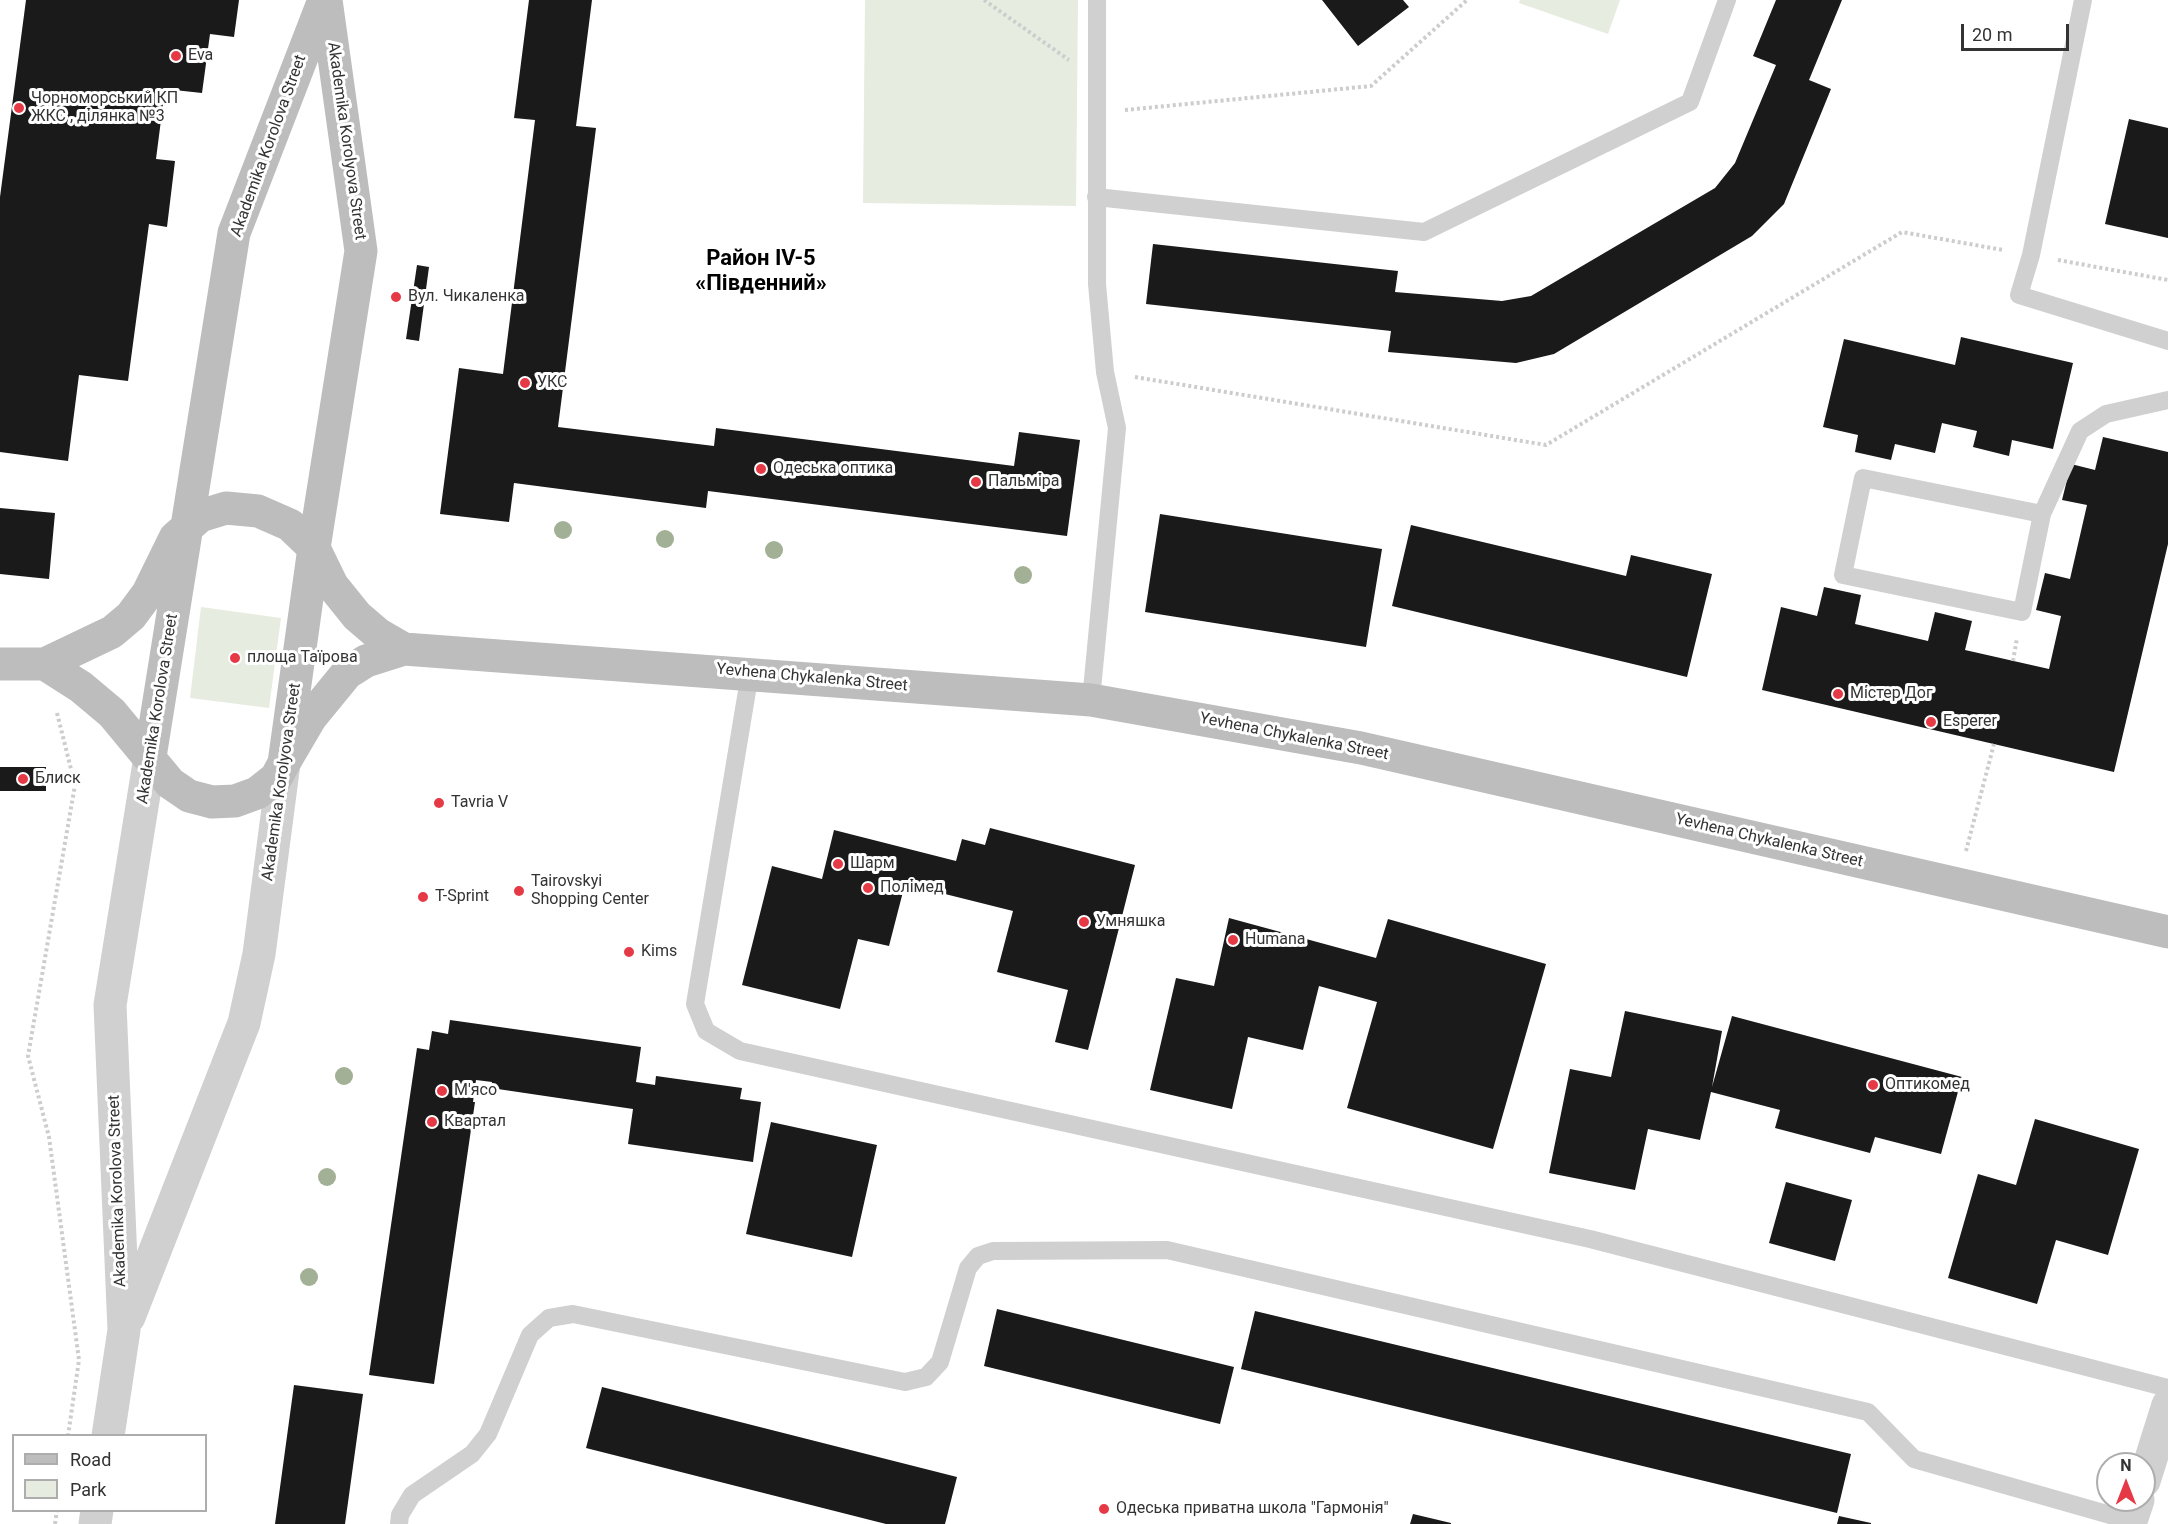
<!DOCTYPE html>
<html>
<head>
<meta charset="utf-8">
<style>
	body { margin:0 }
	#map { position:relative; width:2168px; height:1524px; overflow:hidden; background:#fff; font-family:Roboto,sans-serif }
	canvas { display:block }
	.legend { position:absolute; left:12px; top:1434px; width:195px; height:78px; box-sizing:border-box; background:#fff; border:2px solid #adadad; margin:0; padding:8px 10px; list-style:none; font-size:18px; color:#333 }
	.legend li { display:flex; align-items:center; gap:12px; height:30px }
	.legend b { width:30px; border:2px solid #adadad }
	.north { position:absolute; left:2096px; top:1452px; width:60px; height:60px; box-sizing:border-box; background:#fff; border:2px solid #adadad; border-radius:50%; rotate:0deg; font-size:16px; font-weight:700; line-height:24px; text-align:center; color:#333 }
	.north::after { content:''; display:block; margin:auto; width:21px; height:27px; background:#e63946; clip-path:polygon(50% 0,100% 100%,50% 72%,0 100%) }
	.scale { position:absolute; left:1961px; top:24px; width:108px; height:27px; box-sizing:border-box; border:3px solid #333; border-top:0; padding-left:8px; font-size:18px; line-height:21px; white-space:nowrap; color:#333; -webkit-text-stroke:4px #fff; paint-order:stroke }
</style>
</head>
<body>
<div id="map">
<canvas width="2168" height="1524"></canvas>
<ul class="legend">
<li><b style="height:8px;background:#bdbdbd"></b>Road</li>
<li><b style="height:16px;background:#e6ecdf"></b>Park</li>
</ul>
<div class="north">N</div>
<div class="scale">20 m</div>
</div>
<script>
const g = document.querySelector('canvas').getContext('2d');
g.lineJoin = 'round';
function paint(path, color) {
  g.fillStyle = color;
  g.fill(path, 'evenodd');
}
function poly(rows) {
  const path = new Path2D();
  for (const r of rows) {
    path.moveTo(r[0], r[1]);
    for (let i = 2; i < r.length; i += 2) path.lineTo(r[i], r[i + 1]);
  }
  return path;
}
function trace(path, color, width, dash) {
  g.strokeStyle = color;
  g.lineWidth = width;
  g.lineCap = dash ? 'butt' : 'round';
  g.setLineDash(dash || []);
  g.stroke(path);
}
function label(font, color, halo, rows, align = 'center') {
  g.font = font + ' Roboto,sans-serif';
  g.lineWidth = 6;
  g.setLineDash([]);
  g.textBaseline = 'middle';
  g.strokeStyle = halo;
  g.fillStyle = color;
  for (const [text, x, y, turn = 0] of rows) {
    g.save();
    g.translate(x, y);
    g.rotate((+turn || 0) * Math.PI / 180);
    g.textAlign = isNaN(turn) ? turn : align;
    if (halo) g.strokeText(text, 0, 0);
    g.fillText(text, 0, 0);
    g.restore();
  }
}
const green = poly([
	[865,0,1078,0,1076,206,863,203],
	[1520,0,1620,0,1608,34,1519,3],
	[201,607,281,618,269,708,190,698]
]);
const building = poly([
	[26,0,239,0,234,37,210,34,202,93,165,89,156,159,175,161,167,227,149,224,128,381,79,375,68,461,0,452,0,197],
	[529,0,592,0,576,126,596,128,558,427,714,446,716,428,1014,466,1019,432,1080,440,1067,536,708,491,706,508,514,483,509,522,440,514,459,368,503,374,535,120,514,118],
	[1322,0,1403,0,1409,7,1358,46],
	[1776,0,1842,0,1809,80,1831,89,1784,204,1752,236,1554,354,1516,363,1388,352,1391,331,1146,304,1153,244,1398,271,1395,292,1502,301,1531,296,1715,188,1735,163,1776,65,1753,56],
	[2129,119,2168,128,2168,238,2105,224],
	[417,265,429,267,419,341,406,339],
	[1961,337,2073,363,2053,449,2012,440,2009,456,1973,447,1977,431,1942,423,1935,453,1895,444,1891,460,1855,452,1858,435,1823,427,1844,339,1955,365],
	[2103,437,2168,452,2168,544,2114,772,1762,690,1781,607,1817,616,1824,587,1861,595,1855,624,1928,641,1935,612,1972,621,1965,650,2049,669,2061,616,2036,610,2045,573,2070,579,2087,505,2062,500,2071,464,2095,470],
	[0,508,55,513,49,579,0,574],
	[1160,514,1382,549,1366,647,1145,612],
	[1411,525,1626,576,1631,555,1712,574,1687,677,1392,606],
	[0,767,46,767,46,791,0,791],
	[990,828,1135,865,1088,1050,1055,1042,1068,990,997,972,1013,911,905,884,889,946,858,939,840,1009,742,985,772,866,822,879,834,830,956,861,962,839,985,845],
	[1229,918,1376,958,1388,919,1546,964,1493,1149,1347,1108,1377,1002,1319,986,1303,1050,1248,1037,1232,1109,1150,1090,1176,978,1214,986],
	[1625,1011,1722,1031,1712,1087,1732,1016,1962,1077,1941,1154,1875,1137,1870,1153,1775,1128,1780,1110,1711,1092,1700,1140,1648,1129,1635,1190,1549,1173,1570,1069,1611,1077],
	[450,1020,641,1047,636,1082,655,1085,656,1076,742,1088,740,1099,761,1102,753,1162,628,1144,633,1109,491,1088,492,1082,476,1080,473,1102,475,1102,434,1384,369,1375,417,1048,429,1050,432,1031,448,1034],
	[2035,1119,2139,1149,2108,1255,2056,1240,2037,1304,1948,1278,1978,1174,2016,1185],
	[771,1122,877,1145,852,1257,746,1234],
	[1786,1182,1852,1200,1835,1261,1769,1243],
	[997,1309,1234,1367,1220,1424,984,1366],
	[1255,1311,1851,1454,1837,1513,1241,1369],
	[294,1385,363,1394,345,1524,275,1524],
	[602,1387,957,1477,945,1524,886,1524,586,1448],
	[1413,1514,1451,1523,1451,1524,1410,1524],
	[1839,1516,1871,1523,1871,1524,1837,1524]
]);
const path = poly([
	[984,0,1069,60],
	[1125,110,1371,86,1467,0],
	[2058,260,2168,280],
	[1135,377,1546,445,1902,232,2003,250],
	[2013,661,2017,638],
	[57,713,75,785,28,1056,49,1137,79,1360,68,1436],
	[1966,851,1994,744],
	[55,1524,57,1510]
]);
const service = poly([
	[2083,0,2031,255,2019,295,2168,341],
	[1096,197,1424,232,1690,102,1727,0],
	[2042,514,1863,478,1843,575,2022,612,2042,514,2080,431,2106,414,2168,400],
	[750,673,695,1004,706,1031,740,1051,1590,1239,2168,1388],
	[1091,700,1117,428,1105,372,1097,284,1097,0],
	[399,1524,400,1515,412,1495,472,1454,488,1434,530,1335,549,1318,573,1314,905,1382,926,1377,940,1362,968,1268,978,1256,993,1251,1167,1250,1868,1412,1914,1459,2131,1521]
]);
const minor = poly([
	[2144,1481,2168,1405],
	[2130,1524,2138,1500]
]);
const tertiary = poly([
	[129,1317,244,1023,259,954,284,763],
	[108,1436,124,1330,110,1005,150,757],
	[95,1524,97,1510]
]);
const secondary = poly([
	[0,664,45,664,112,632,131,616,148,593,175,538,200,516,226,508,258,511,290,525,314,548,332,585,357,616,378,634,404,649],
	[45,664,81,687,112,713,170,783,189,796,212,802,235,801,257,793,276,778,284,763,314,548,361,251,326,0],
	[150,757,234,233,324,0],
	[284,763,311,717,347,673,366,661,404,649,1091,700,1361,748,2168,932]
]);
const trees = [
	[563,530],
	[665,539],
	[774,550],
	[1023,575],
	[344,1076],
	[327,1177],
	[309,1277]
];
const markers = [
	[176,56,6,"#e63946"],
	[19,108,6,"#e63946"],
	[396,297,6,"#e63946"],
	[525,383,6,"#e63946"],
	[761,469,6,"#e63946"],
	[976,482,6,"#e63946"],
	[235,658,6,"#e63946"],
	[1838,694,6,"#e63946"],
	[1931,722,6,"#e63946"],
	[23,779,6,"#e63946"],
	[439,803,6,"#e63946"],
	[838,864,6,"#e63946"],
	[868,888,6,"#e63946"],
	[519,891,6,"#e63946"],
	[423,897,6,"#e63946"],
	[1084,922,6,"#e63946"],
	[1233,940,6,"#e63946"],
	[629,952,6,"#e63946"],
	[1873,1085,6,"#e63946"],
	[442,1091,6,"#e63946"],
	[432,1122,6,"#e63946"],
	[1104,1509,6,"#e63946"]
];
const poiNames = [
	["Eva",188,56],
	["Чорноморський КП",31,99],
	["ЖКС , ділянка №3",31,117],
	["Вул. Чикаленка",408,297],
	["УКС",537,383],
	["Одеська оптика",773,469],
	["Пальміра",988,482],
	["площа Таїрова",247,658],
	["Містер Дог",1850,694],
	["Esperer",1943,722],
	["Блиск",35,779],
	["Tavria V",451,803],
	["Шарм",850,864],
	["Tairovskyi",531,882],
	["Shopping Center",531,900],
	["Полімед",880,888],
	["T-Sprint",435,897],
	["Умняшка",1096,922],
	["Humana",1245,940],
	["Kims",641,952],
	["Оптикомед",1885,1085],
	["М'ясо",454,1091],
	["Квартал",444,1122],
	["Одеська приватна школа \"Гармонія\"",1116,1509]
];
const streetNames = [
	["Akademika Korolyova Street",346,141,82],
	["Akademika Korolova Street",269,146,-70],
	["Yevhena Chykalenka Street",812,678,5],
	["Akademika Korolova Street",158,709,-81],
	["Yevhena Chykalenka Street",1294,737,11],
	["Akademika Korolyova Street",282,782,-82],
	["Yevhena Chykalenka Street",1769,841,13],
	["Akademika Korolova Street",118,1191,-92]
];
const districtNames = [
	["Район IV-5",761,259],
	["«Південний»",761,284]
];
paint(green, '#e6ecdf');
paint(building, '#1a1a1a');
trace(path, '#cdcdcd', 4, [3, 3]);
trace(service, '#d0d0d0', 18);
trace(minor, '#d0d0d0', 33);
trace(tertiary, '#d0d0d0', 33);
trace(secondary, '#bdbdbd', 33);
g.fillStyle = '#a2b095';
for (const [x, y] of trees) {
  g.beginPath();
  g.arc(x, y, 9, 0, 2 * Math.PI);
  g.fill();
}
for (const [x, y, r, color] of markers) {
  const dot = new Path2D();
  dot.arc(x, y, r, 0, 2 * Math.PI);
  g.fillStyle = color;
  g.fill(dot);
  trace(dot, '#fff', 2);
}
label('16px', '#333', '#fff', poiNames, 'left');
label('16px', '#333', '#fff', streetNames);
label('bold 22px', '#000', '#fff', districtNames);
</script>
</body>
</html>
